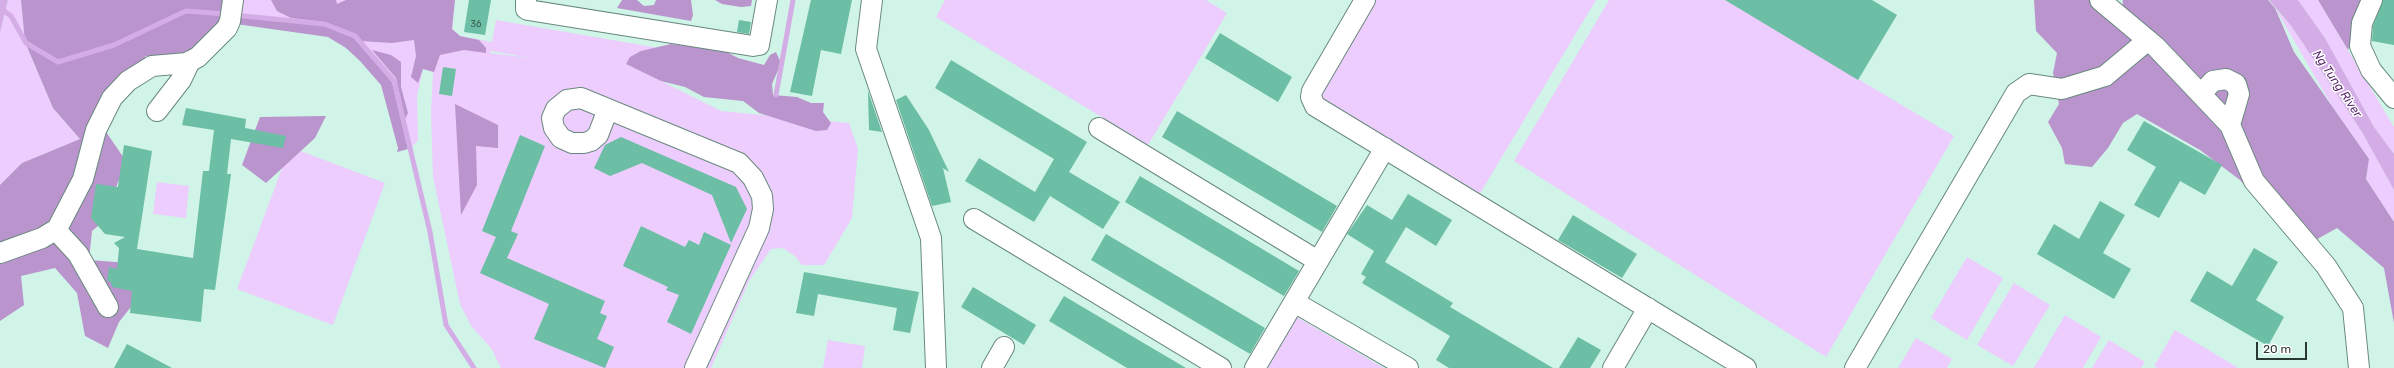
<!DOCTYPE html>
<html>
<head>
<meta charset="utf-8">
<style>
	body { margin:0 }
	#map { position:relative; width:2394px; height:368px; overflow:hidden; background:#d0f4e7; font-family:Rubik,sans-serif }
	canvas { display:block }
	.scale { position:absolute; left:2256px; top:342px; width:51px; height:18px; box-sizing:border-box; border:2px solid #2a3833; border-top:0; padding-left:5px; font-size:12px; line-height:14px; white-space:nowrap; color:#2a3833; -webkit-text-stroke:3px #fff; paint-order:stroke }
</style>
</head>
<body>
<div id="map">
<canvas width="2394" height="368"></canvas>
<div class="scale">20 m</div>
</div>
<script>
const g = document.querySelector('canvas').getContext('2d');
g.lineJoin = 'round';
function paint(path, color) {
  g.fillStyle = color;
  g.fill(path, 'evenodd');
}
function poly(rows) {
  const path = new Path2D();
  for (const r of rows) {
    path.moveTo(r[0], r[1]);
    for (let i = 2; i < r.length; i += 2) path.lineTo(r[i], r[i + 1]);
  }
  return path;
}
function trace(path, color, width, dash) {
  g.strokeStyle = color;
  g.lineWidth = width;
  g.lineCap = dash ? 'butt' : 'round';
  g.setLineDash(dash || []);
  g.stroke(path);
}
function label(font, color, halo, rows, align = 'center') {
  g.font = font + ' Rubik,sans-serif';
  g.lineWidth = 3;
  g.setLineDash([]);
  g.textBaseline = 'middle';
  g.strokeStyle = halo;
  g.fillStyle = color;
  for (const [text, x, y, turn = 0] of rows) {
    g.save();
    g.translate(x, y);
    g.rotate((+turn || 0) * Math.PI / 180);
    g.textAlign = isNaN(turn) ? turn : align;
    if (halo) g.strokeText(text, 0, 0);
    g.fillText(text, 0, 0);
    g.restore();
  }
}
const green = poly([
	[8,0,21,0,25,42,53,108,80,139,22,163,0,185,0,33],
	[240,0,454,0,452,29,460,36,492,42,496,20,763,66,657,79,721,111,849,123,858,149,852,218,824,265,802,265,795,256,783,248,771,249,749,281,711,368,501,368,491,348,471,326,460,304,433,177,431,113,433,72,423,69,417,96,418,140,412,147,395,80,355,35,325,23,239,13],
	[491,50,491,51,531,58,490,53],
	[945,0,1206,0,1227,13,1148,145,936,17],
	[1372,0,1596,0,1478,197,1313,98],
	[1609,0,1725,0,1954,136,1826,357,1514,161],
	[2298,0,2318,0,2394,127,2394,154,2374,127,2325,38],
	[2275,8,2292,27,2362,132,2394,190,2394,222,2366,179,2369,159,2332,106],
	[290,147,385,183,333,325,237,289],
	[157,182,189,186,186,218,153,214],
	[1967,257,2003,278,1967,340,1931,318],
	[2014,283,2050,305,2013,366,1977,345],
	[2065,315,2101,337,2083,368,2034,368],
	[1295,316,1384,368,1264,368],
	[2175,330,2237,367,2236,368,2158,368,2154,366],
	[1916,338,1952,359,1947,368,1898,368],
	[828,340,865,346,862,368,823,368],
	[2109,340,2145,362,2141,368,2092,368]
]);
const forest = poly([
	[21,0,225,0,223,22,199,46,176,60,145,56,150,70,100,123,132,170,118,182,105,220,92,231,89,260,142,264,138,298,119,322,108,348,85,336,77,293,55,268,21,276,24,305,0,321,0,185,22,163,80,139,53,108,25,42],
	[271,0,336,0,337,4,346,0,455,0,452,29,460,36,479,40,486,48,486,53,464,50,440,55,434,72,423,69,418,83,411,77,416,56,414,40,392,43,361,41,356,34,325,22,291,18,277,11],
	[622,0,637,0,644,6,654,5,656,0,691,0,693,15,691,21,617,8],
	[715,0,752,0,751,6,741,7,722,4],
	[2034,0,2100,0,2121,18,2123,0,2268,0,2275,8,2294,52,2369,159,2366,179,2394,222,2394,323,2384,268,2337,228,2305,246,2254,197,2240,180,2200,150,2137,114,2123,123,2108,148,2092,167,2065,164,2062,148,2048,122,2059,104,2053,73,2057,53,2036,31],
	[2318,0,2368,0,2348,50],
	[239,16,325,26,354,38,392,82,408,149,397,152,398,148,381,85,360,61,346,48,328,37,236,24],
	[671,44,725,51,738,58,764,65,770,55,776,52,781,63,772,84,773,95,797,97,811,103,824,103,823,112,831,123,827,130,816,131,759,113,743,101,704,97,685,87,661,81,626,64,630,57,641,51],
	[372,50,391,55,401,62,401,87,408,113,405,119,396,78],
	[455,104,498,125,498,148,476,146,477,185,461,215],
	[326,116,315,138,266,183,242,165,260,117]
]);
const water = poly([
	[0,0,8,0,0,33],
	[2269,0,2298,0,2325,38,2374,127,2394,154,2394,190,2362,132,2292,27]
]);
const stream = poly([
	[3,10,11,16,26,43,58,62,114,45,186,11,226,14],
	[234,15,324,24,355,36,394,81,430,232,446,325,474,368],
	[776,95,793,0]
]);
const building = poly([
	[469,0,491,0,485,35,464,32],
	[811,0,852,0,841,54,821,50,812,96,790,92],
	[1725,0,1872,0,1897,15,1858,80],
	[2383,0,2394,0,2394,45,2372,41,2373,26],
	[739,20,751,22,749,34,737,32],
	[1220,33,1292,77,1278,102,1205,58],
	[951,60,1087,142,1069,172,1120,202,1103,229,1050,196,1034,222,965,181,979,158,1035,192,1054,159,935,88],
	[443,67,456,69,452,96,439,94],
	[868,91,882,132,869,130],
	[906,95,929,130,949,172,943,168,951,202,932,206,896,100],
	[186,108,246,119,245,128,286,136,283,148,231,139,227,174,231,174,215,290,204,289,201,322,130,313,132,291,112,287,111,282,107,281,109,267,117,269,119,248,114,243,125,237,105,234,91,218,96,184,118,187,124,145,152,151,137,249,193,258,203,171,209,171,214,130,182,125],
	[1177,111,1337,206,1322,232,1162,137],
	[2144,121,2222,165,2205,195,2180,181,2159,218,2134,205,2156,167,2127,150],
	[520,135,545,146,511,231,518,234,507,258,605,301,600,313,607,316,597,339,614,347,605,368,534,339,549,304,480,273,496,237,482,231],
	[621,137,736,187,747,209,731,243,712,195,642,163,610,176,594,168,605,145],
	[1140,176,1299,271,1284,296,1125,202],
	[1408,194,1452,220,1436,246,1406,227,1385,262,1453,303,1450,307,1553,368,1449,368,1436,360,1450,336,1362,283,1366,277,1361,274,1374,251,1347,234,1367,205,1392,220],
	[2100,201,2125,215,2103,253,2131,269,2114,299,2037,254,2054,224,2079,239],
	[1573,215,1637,254,1622,278,1558,240],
	[641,226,685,247,689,240,699,245,704,232,731,245,691,334,667,322,679,295,666,290,668,287,623,266],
	[1106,234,1265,328,1250,354,1091,260],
	[2254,248,2278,262,2256,300,2284,317,2268,346,2190,301,2207,271,2232,286],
	[804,272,919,292,910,333,893,330,897,308,818,294,814,316,796,313],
	[973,287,1036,325,1024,345,961,307],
	[1064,296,1186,368,1127,368,1049,321],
	[1578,337,1601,350,1590,368,1559,368],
	[127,344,172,368,114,368]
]);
const minor = poly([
	[526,0,526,9,528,10,753,46,759,45,767,0],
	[872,0,866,49,931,238,936,368],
	[1365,0,1312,91,1311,97,1315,106,1746,368],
	[2100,0,2156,47,2230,125,2254,181,2326,266,2353,308,2359,368],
	[2372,0,2362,23,2360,46,2371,70,2394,98],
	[2201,94,2213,81,2226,79,2236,84,2239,94,2230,125],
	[608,109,598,135,591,141,584,143,572,143,561,138,554,128,552,118,556,109,567,100,581,98,739,163,753,178,762,196,763,209,759,228,695,368],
	[157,111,181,80,190,61],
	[1099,128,1318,261],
	[974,219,1221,368],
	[56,230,78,254,108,307],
	[0,253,42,238,57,229,83,179,96,130,112,98,128,81,152,66,187,63,198,57,227,28,230,21,233,0],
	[1294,302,1408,368],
	[992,368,1004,347],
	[1255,368,1385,148],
	[1613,368,1648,308],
	[1855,368,2016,93,2029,84,2062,89,2105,76,2148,40]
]);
const numberNames = [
	["36",476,24]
];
const waterNames = [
	["Ng Tung River",2337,84,56]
];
paint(green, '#edcdfd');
paint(forest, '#ba94cc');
paint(water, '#d4ade6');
trace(stream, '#d4ade6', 5);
paint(building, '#6cbea4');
trace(minor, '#69897e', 22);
trace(minor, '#fff', 20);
label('9px', '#3a5a4f', null, numberNames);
label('italic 12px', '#5b2c70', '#fff', waterNames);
</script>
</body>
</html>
